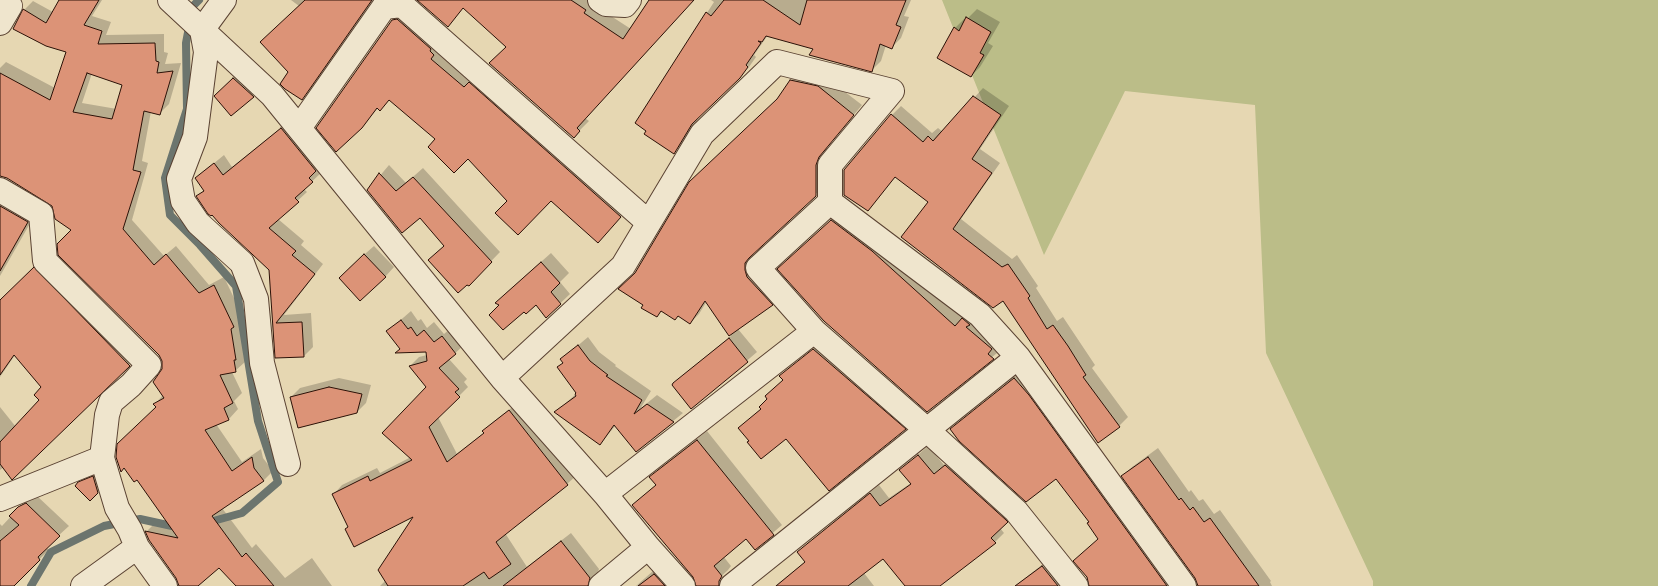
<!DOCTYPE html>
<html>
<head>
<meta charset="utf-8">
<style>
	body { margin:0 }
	canvas { display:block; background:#e6d7b2 }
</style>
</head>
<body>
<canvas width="1658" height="586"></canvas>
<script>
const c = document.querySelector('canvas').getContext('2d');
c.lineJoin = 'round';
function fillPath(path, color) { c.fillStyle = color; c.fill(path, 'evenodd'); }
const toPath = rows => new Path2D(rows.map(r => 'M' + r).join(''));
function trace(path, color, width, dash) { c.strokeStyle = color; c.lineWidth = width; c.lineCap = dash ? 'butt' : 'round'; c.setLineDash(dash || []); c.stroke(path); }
fillPath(toPath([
	[942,0,1658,0,1658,586,1373,586,1373,581,1266,353,1255,105,1125,91,1044,255]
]), '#bbbd88');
fillPath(toPath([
	[60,0,102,0,92,16,111,22,106,35,164,34,164,52,168,53,165,64,181,63,169,104,160,113,151,111,142,161,148,163,132,220,164,256,176,246,209,285,224,277,243,317,240,320,245,350,243,351,245,362,235,371,232,372,242,393,234,401,238,409,229,419,216,424,242,462,261,449,263,458,273,471,264,480,222,508,252,548,256,544,285,578,312,558,332,586,238,586,219,567,196,586,180,586,177,577,150,540,147,531,156,522,171,525,157,406,155,404,163,395,164,361,72,230,53,206,7,177,0,175,0,68,6,62,55,88,68,51,24,10,33,1,53,12],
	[92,73,124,84,117,109,82,103],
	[291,0,374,0,311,89,301,99,289,72,299,6],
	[418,0,595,0,597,7,631,29,650,0,693,0,585,118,589,121,574,136,508,46,464,7,448,26],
	[711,0,911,0,904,16,909,17,901,38,892,47,886,45,881,61,872,70,815,49,768,35,754,55,756,57,749,67,701,114,683,143,674,152,636,123,714,2],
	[977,9,1000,22,988,43,993,46,980,67,971,76,955,28,964,19,966,20],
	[402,11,629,207,607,232,551,199,508,201,468,157,437,139,390,99,380,110,378,108,361,128,393,21],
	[243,69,262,87,232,114,225,86],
	[801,71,827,78,862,105,828,146,825,155,825,185,754,253,753,261,781,295,772,304,738,329,757,352,722,382,683,375,731,336,707,301,699,314,690,323,678,315,662,310,656,316,645,305,636,273,779,99,791,80],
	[983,88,1009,106,980,149,1000,163,961,219,1012,259,1017,255,1038,286,1036,288,1057,321,1063,317,1095,365,1092,368,1128,417,1119,426,1003,299,930,201,896,176,868,210,892,115,901,106,932,133,938,128,943,132],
	[291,120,322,172,304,189,307,192,278,219,304,241,301,245,323,264,284,315,311,313,313,347,304,356,277,357,270,270,198,196,204,190,196,178,224,155,232,167],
	[389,165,406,183,423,168,500,252,469,284,445,245,420,216,368,190],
	[0,190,36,213,0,276],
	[841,211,1002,349,927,410,788,260],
	[374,246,394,267,385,277,349,268],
	[551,253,569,273,560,282,570,294,547,316,536,303,501,305,506,293],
	[44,259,138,355,12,478,4,467,0,470,0,407,16,427,41,400,43,387,15,355,0,377,0,302],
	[411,311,418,321,421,319,427,328,434,322,444,334,452,327,465,344,449,359,467,379,464,382,468,387,438,417,457,454,485,432,484,431,493,422,519,402,577,475,567,484,505,533,527,567,571,533,599,569,596,578,600,586,380,586,386,580,417,513,349,526,333,495,342,485,377,468,380,473,411,457,428,387,410,366,419,357,427,355,427,351,402,349,388,331],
	[588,337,599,352,616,365,615,366,651,391,640,409,657,395,683,413,636,451,616,425,600,444,556,412,578,392,562,359],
	[824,340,914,419,905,429,751,440,740,428,762,408,784,380,781,376],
	[1024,369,1183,586,1091,586,1099,539,1091,522,1056,477,952,429],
	[339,378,371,385,366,403,357,412,291,397,300,388],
	[707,431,782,525,755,548,746,537,723,556,731,566,728,570,711,586,697,586,698,582,633,505,657,484,651,477,660,468],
	[928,446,944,465,955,456,1016,512,1000,528,1004,533,995,542,930,586,907,586,884,557,864,573,874,586,775,586,806,561,798,552,808,543,879,485,889,498,911,483,901,470],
	[1158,448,1189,492,1191,490,1199,501,1203,499,1214,514,1220,510,1271,581,1270,582,1272,586,1199,586,1196,578,1123,476,1132,467],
	[102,468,107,483,90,500,77,486,89,473],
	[36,495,69,526,46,547,49,550,12,586,0,586,0,524,2,526,28,498],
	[1052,557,1075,586,1015,586],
	[664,566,682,586,636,586,653,571,655,573]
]), '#0003');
trace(toPath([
	[199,0,193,6,186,43,187,109,165,178,170,215,200,245,236,286,258,421,278,482,242,513,206,523],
	[31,586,51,552,104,526,140,519,172,526,180,526]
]), '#6c756e', 8);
const building = toPath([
	[59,0,99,0,84,25,102,31,98,44,155,43,156,61,159,62,157,73,173,71,160,115,144,111,133,170,141,172,123,229,154,265,166,254,199,293,214,285,234,327,231,329,236,360,234,360,236,372,220,375,233,403,224,408,229,420,205,430,232,471,252,457,254,468,264,481,212,516,242,557,246,553,274,586,236,586,219,568,198,586,179,586,176,578,149,540,145,531,178,538,137,480,134,482,124,468,121,472,116,457,117,444,156,407,153,404,164,398,153,382,162,369,162,361,159,355,58,255,57,244,71,230,55,219,52,206,7,178,0,176,0,73,50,100,66,52,46,46,13,29,23,9,46,23,59,0],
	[87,73,122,85,112,119,73,112,87,73],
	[305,0,372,0,302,100,285,89,280,84,288,72,260,42,305,0],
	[417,0,571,0,586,10,584,13,623,39,649,0,694,0,577,128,580,131,574,138,489,63,506,47,463,8,448,27,417,0],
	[724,0,763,0,800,25,807,0,906,0,896,25,901,27,892,49,880,44,872,72,809,55,813,49,766,36,762,42,758,41,761,43,746,65,748,67,740,78,692,124,674,154,644,134,646,131,635,123,706,12,711,16,724,0],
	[966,17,991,32,980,53,984,55,971,77,937,58,954,27,959,31,966,17],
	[397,19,431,49,430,51,434,55,431,59,464,87,469,82,621,217,598,243,551,201,518,235,495,213,507,201,468,159,454,173,428,147,435,139,389,100,380,111,377,108,362,128,336,152,316,128,392,20,397,19],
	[233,78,254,97,231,116,214,96,233,78],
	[790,80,818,86,854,115,819,157,816,165,816,196,749,258,745,263,745,270,747,277,773,305,729,336,705,301,690,324,678,316,675,320,661,311,657,317,641,308,643,305,618,289,635,273,689,182,777,99,790,80],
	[973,96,1001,115,972,159,992,173,953,229,1002,267,1008,264,1030,296,1028,298,1047,329,1053,325,1068,346,1086,375,1083,377,1120,427,1098,443,1003,301,993,308,901,237,928,202,895,177,868,211,844,195,844,170,891,114,923,142,928,136,933,141,973,96],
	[281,128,316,171,309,178,313,182,295,198,299,202,269,228,296,251,292,255,315,274,276,323,302,322,304,357,275,358,269,270,219,223,212,215,211,216,208,214,196,196,204,191,195,178,214,163,223,175,281,128],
	[379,173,396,191,413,177,492,262,469,286,467,285,458,293,428,260,444,246,420,218,402,233,367,190,379,173],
	[0,206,28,222,0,271,0,206],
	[831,220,872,251,955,326,962,318,970,325,966,327,992,349,988,354,994,359,927,412,824,321,777,269,831,220],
	[364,254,386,277,360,301,339,278,364,254],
	[541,262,560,283,551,292,561,304,546,318,536,305,526,314,524,312,503,330,489,315,499,305,495,303,541,262],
	[34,267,130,366,12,480,0,464,0,442,39,400,34,395,41,387,14,355,0,375,0,300,34,267],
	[401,320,408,329,411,327,417,336,424,330,434,342,442,336,456,354,439,368,459,389,455,392,460,397,429,427,447,462,484,433,482,431,509,410,568,485,496,542,511,564,489,579,484,572,463,586,388,586,378,570,413,517,354,547,345,529,348,527,332,494,368,476,370,481,412,460,382,433,426,387,409,366,427,361,426,352,395,353,400,349,386,331,401,320],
	[729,338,748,362,691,409,672,385,673,383,729,338],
	[578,345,590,361,608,375,606,376,642,400,634,414,647,404,674,422,636,452,614,425,600,445,554,412,576,396,575,394,576,393,557,367,563,363,560,359,578,345],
	[813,349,906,429,829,491,786,439,761,459,747,442,749,441,738,428,761,409,759,407,767,399,765,396,783,380,779,376,813,349],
	[1014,378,1029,395,1167,586,1089,586,1087,577,1073,561,1098,539,1087,523,1089,522,1056,479,1026,502,959,441,950,429,1014,378],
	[329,387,362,394,357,413,298,428,290,397,329,387],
	[697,440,774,535,755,550,746,539,714,566,722,576,719,581,719,586,696,586,693,577,632,505,656,485,649,477,697,440],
	[918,455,934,474,945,465,1006,520,1008,522,991,538,996,543,940,586,905,586,883,559,848,586,776,586,805,562,797,552,870,493,880,506,911,484,899,470,918,455],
	[1148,457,1179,500,1181,498,1190,510,1193,507,1204,522,1210,518,1259,586,1198,586,1195,578,1121,476,1148,457],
	[93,476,98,493,90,501,75,486,78,482,93,476],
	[26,503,60,536,38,557,40,560,14,586,0,586,0,541,19,525,9,516,18,507,26,503],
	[561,541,590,578,588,586,503,586,561,541],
	[1042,566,1058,586,1015,586,1042,566],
	[654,574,665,586,638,586,654,574]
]);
fillPath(building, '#dc9377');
trace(building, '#2b1107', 1);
const street = toPath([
	[170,0,272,95,502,378,605,494,648,547,683,586],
	[224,0,202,30,206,52,195,137,179,179,183,201,198,223,242,263,256,299,262,363,288,464],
	[600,0,606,4,625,5,629,0],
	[0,23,10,6,5,0],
	[299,128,384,7,402,5,649,223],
	[0,190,41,214,45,261,149,365,131,385,111,402,107,415,102,458,117,508,130,530,137,547,165,586],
	[830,202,758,268,814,331,927,430,1016,511,1076,586],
	[502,378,623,266,702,134,777,62,892,91,830,165,830,202,980,315,1018,357,1184,586],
	[605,494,814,331],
	[0,499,102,458],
	[83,586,137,547],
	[601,586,648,547],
	[732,586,1018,357]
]);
trace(street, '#5a4232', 26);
trace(street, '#efe5cd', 24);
</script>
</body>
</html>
